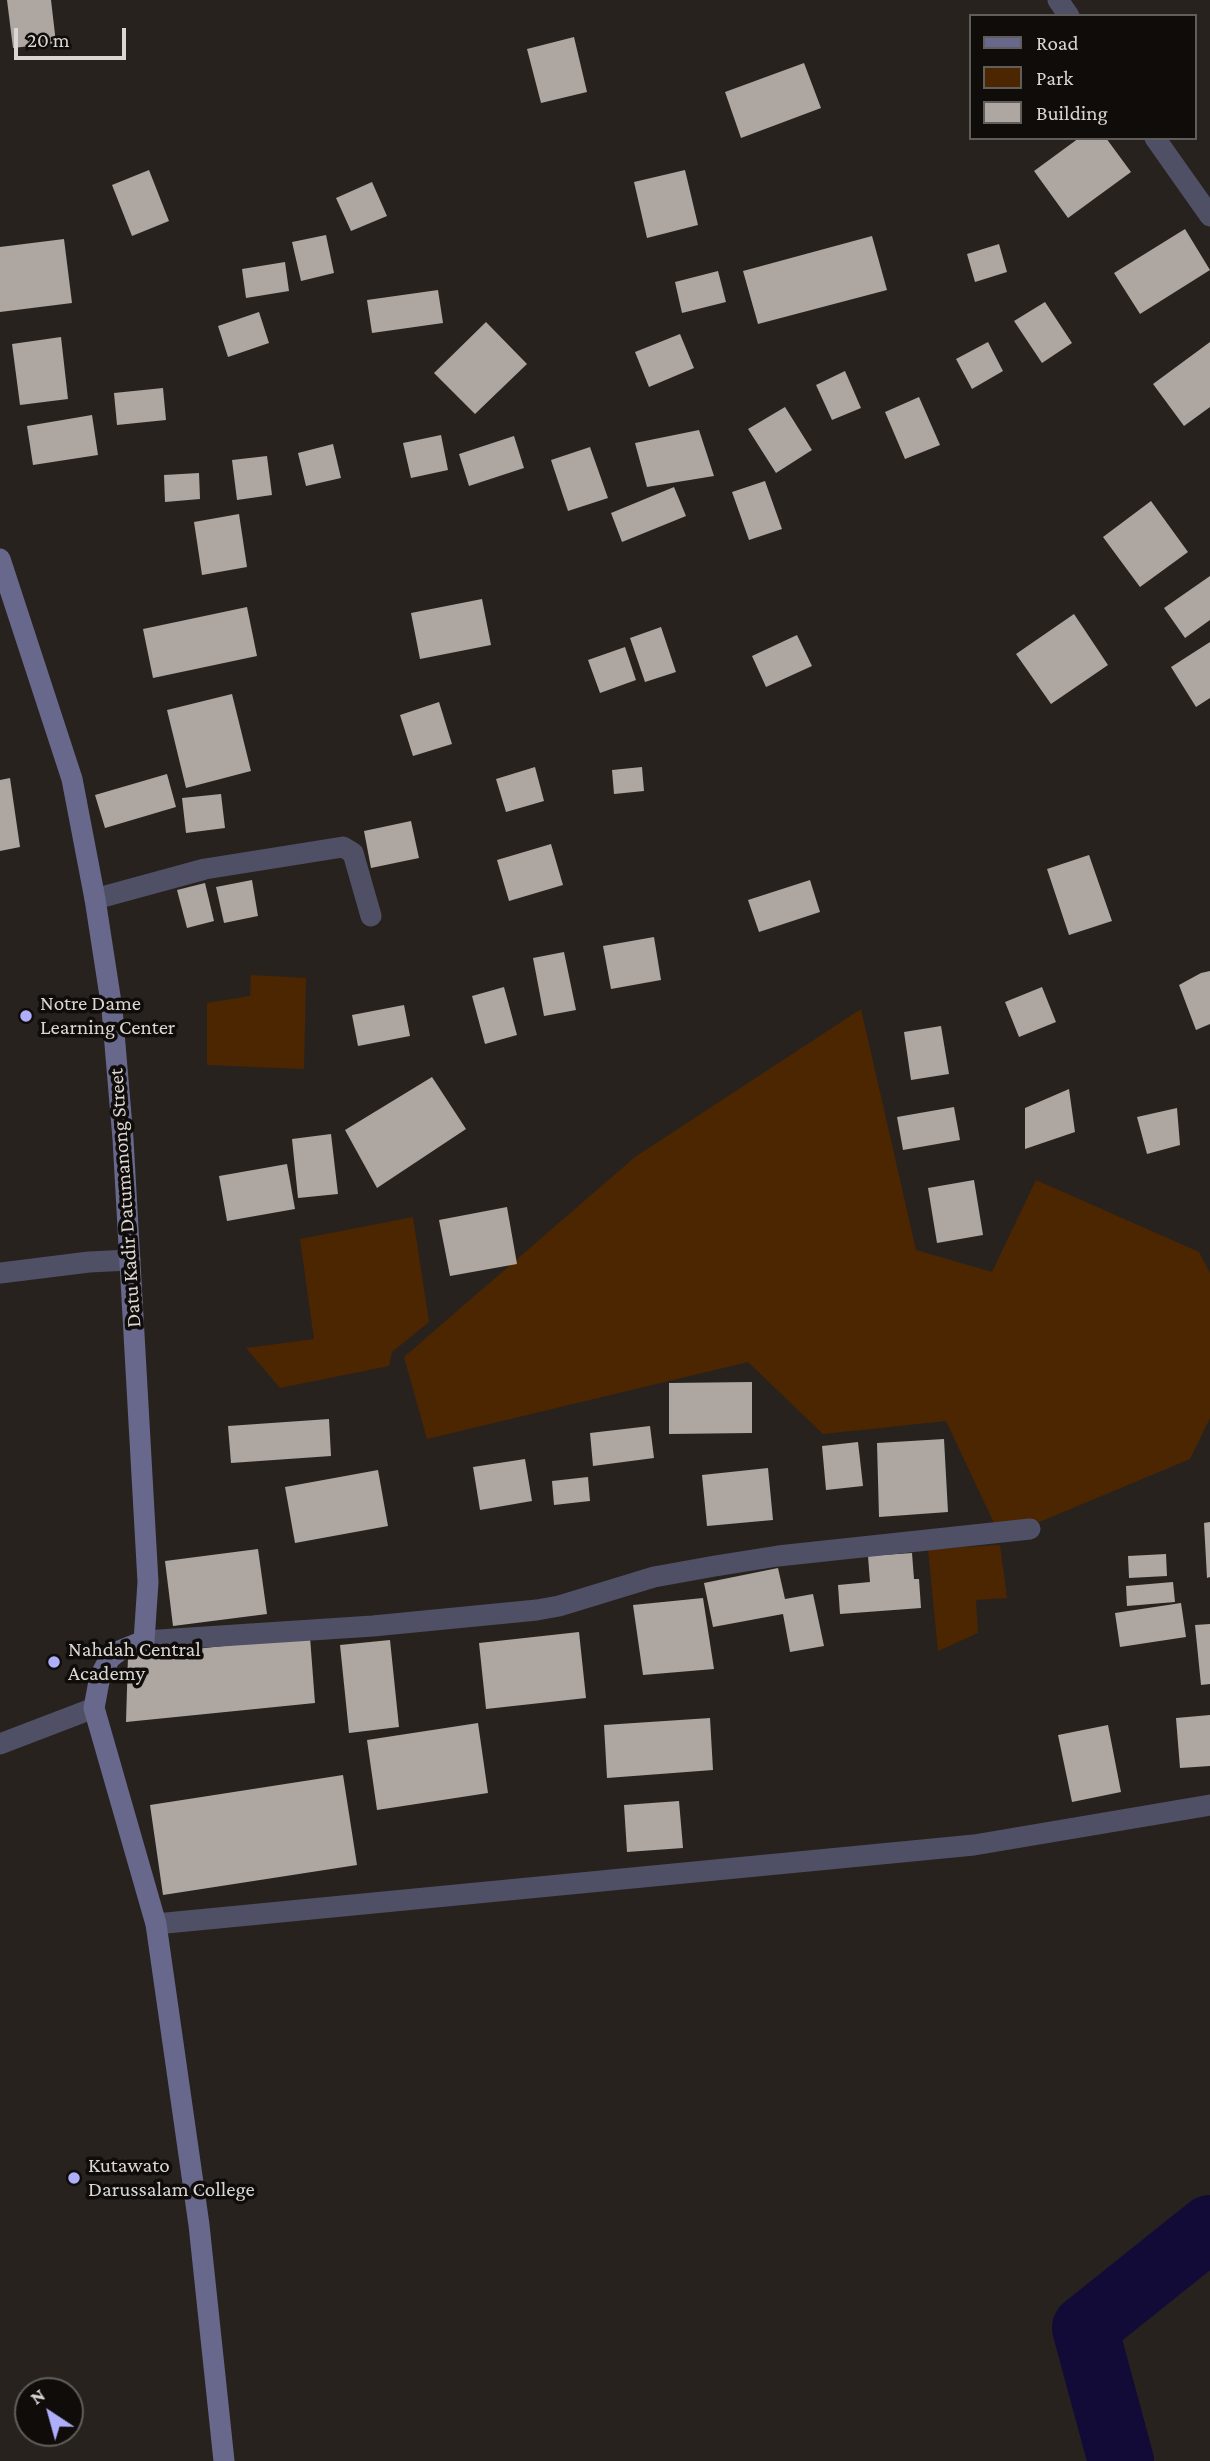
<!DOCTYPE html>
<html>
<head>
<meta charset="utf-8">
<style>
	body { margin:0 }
	#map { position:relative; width:1210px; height:2461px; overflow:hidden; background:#28221e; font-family:"Crimson Pro",serif }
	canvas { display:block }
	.legend { position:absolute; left:969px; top:14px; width:228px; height:126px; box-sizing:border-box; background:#0f0c0a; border:2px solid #605d5a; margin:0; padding:9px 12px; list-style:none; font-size:21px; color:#dad6d3 }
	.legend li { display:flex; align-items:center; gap:14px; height:35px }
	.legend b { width:35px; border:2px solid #605d5a }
	.north { position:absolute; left:14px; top:2377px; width:70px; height:70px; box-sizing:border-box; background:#0f0c0a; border:2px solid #605d5a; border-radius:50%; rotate:324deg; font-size:19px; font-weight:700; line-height:28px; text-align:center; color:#dad6d3 }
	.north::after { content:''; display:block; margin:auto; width:24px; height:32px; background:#aeaefa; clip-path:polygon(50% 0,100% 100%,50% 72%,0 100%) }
	.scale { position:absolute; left:14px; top:28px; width:112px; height:32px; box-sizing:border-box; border:4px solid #dad6d3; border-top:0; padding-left:9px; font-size:21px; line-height:24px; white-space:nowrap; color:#dad6d3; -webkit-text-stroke:5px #0f0c0a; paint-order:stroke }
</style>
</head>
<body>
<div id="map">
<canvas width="1210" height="2461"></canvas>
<ul class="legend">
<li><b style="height:9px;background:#67688c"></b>Road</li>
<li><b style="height:19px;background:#4c2600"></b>Park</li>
<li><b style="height:19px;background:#aea6a0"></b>Building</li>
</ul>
<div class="north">N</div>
<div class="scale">20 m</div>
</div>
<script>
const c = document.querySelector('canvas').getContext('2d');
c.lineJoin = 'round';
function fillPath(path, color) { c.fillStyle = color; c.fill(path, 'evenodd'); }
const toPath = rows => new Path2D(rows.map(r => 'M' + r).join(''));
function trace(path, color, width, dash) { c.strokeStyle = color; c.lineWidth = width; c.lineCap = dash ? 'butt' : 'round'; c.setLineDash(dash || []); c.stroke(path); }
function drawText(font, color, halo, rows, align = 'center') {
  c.font = font + ' "Crimson Pro",serif'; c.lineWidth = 7; c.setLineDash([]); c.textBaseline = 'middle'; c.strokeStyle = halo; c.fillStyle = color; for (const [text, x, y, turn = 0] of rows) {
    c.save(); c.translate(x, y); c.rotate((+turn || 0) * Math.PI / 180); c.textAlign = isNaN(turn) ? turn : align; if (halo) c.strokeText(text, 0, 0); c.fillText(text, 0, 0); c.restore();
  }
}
fillPath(toPath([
	[251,975,306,978,304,1069,207,1065,207,1003,250,996],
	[861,1009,916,1250,992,1272,1036,1180,1199,1252,1210,1273,1210,1418,1190,1459,1001,1538,946,1421,823,1434,748,1362,427,1439,404,1357,635,1157],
	[413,1217,429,1322,392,1352,389,1366,280,1388,246,1348,314,1339,300,1239],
	[1000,1545,1007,1598,976,1600,978,1633,938,1651,928,1549]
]), '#4c2600');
trace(toPath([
	[1121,2461,1085,2328,1210,2228]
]), '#120b37', 66);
fillPath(toPath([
	[7,0,51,0,56,43,13,48],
	[574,37,587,92,541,103,527,49],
	[804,63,821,108,741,138,725,92],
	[1079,138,1106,138,1131,172,1068,218,1034,171],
	[149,170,169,221,132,236,112,185],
	[685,170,698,225,647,238,634,182],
	[372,182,387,216,351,231,336,198],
	[1185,229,1210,270,1140,314,1114,273],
	[326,235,334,273,301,281,292,242],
	[872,236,887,290,758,324,743,271],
	[64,239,72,303,0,312,0,247],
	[999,244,1007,272,975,282,967,254],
	[285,262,289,291,246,298,242,269],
	[718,271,726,302,682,313,675,282],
	[438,290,443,323,372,333,367,300],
	[1045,302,1072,343,1042,363,1014,321],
	[259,312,269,343,228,357,218,326],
	[486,322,527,364,475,414,434,373],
	[680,334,694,368,649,387,635,352],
	[61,337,68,399,20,405,12,344],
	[988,342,1003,371,972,389,956,359],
	[1210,342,1210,407,1184,426,1153,384],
	[845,371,861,408,832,420,816,385],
	[163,388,166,420,117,425,114,393],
	[919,397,940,445,905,459,885,412],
	[785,407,812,450,776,473,748,429],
	[92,415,98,455,33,465,27,426],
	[699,430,714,476,647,487,635,443],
	[441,435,448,470,411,478,403,443],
	[514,436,524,468,469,486,459,454],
	[333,444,341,478,306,486,298,453],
	[590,447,608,498,568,511,551,460],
	[267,456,272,495,237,500,232,460],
	[199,473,200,499,165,502,164,475],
	[765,481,782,529,749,540,732,492],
	[674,487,686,516,622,542,611,513],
	[1151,501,1188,552,1140,587,1103,537],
	[239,514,247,567,202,575,194,522],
	[1210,576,1210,620,1185,638,1164,608],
	[482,599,491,645,420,659,411,613],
	[247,607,257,656,153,678,143,629],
	[1074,614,1108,665,1051,704,1016,654],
	[661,627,676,672,645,682,630,638],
	[797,635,812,666,766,687,752,656],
	[1210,642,1210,698,1196,707,1171,667],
	[625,647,636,680,600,693,588,660],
	[232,694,251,771,186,788,167,710],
	[439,702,452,744,413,756,400,715],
	[535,767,544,801,506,812,496,779],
	[642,767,644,791,614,794,612,770],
	[167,774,176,807,105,828,95,795],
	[10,778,20,847,0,851,0,780],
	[221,794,225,828,186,833,182,798],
	[411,821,419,858,371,868,364,831],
	[551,844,563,885,509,901,497,860],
	[1089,855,1112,921,1069,935,1047,869],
	[252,880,258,916,224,923,216,887],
	[810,880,820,912,759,932,748,900],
	[205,883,214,921,187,928,177,890],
	[654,937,661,980,611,989,603,946],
	[564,952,576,1010,544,1016,533,958],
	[1210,971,1210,1024,1196,1030,1179,985,1201,973],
	[504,987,517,1035,485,1044,472,996],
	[1042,987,1056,1022,1019,1037,1005,1002],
	[404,1005,410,1036,358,1046,352,1015],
	[941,1026,949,1074,911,1080,904,1032],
	[432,1077,466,1129,377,1188,345,1130],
	[1069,1089,1075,1132,1025,1149,1025,1108],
	[954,1107,960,1140,903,1150,897,1117],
	[1177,1108,1180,1145,1147,1154,1137,1117],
	[331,1134,338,1194,298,1198,292,1139],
	[287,1164,295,1209,227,1221,219,1176],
	[974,1180,983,1235,937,1243,928,1188],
	[507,1207,517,1264,450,1276,439,1220],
	[752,1382,752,1433,669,1434,669,1383],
	[329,1419,331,1456,231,1463,228,1426],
	[650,1426,654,1458,593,1466,590,1433],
	[944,1439,948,1512,879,1517,877,1443],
	[858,1442,863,1486,826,1490,822,1446],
	[525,1459,532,1501,480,1510,473,1467],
	[768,1468,773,1520,707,1526,702,1475],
	[378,1470,388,1526,295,1543,285,1487],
	[588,1477,590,1501,554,1505,552,1481],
	[1210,1522,1210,1577,1207,1578,1204,1523],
	[258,1549,267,1614,173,1626,165,1561],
	[912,1553,914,1579,919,1579,921,1608,840,1614,838,1585,870,1582,868,1556],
	[1166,1554,1167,1576,1129,1578,1128,1556],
	[778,1568,785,1599,813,1594,824,1646,790,1652,783,1614,713,1627,704,1583],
	[1173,1582,1175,1602,1127,1606,1126,1586],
	[703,1598,714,1669,643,1675,633,1605],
	[1181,1603,1186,1637,1120,1647,1115,1613],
	[1210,1624,1210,1684,1201,1685,1195,1625],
	[579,1632,586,1698,486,1709,479,1643],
	[310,1637,315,1703,126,1722,128,1656],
	[390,1640,399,1727,349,1733,340,1645],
	[1210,1715,1210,1766,1180,1768,1176,1718],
	[710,1718,713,1770,607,1778,604,1725],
	[478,1723,488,1793,377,1810,367,1740],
	[1108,1725,1121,1792,1072,1802,1058,1735],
	[343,1775,357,1865,163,1895,150,1805],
	[679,1801,683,1848,627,1852,624,1805]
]), '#aea6a0');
trace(toPath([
	[1058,0,1069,16],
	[1155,138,1210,216],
	[95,899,205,869,343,847,353,853,371,916],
	[0,1273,89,1262,130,1260],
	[144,1641,373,1626,537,1610,559,1606,654,1577,715,1566,778,1556,1030,1529],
	[0,1744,94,1708],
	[156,1924,974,1845,1210,1805]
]), '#4f5066', 21);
trace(toPath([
	[0,559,72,779,95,899,112,1009,123,1139,148,1582,144,1641,119,1651,110,1658,100,1676,94,1708,156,1924,199,2225,224,2461]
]), '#67688c', 21);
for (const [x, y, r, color] of [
	[26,1016,7,"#aeaefa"],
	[54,1662,7,"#aeaefa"],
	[74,2178,7,"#aeaefa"]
]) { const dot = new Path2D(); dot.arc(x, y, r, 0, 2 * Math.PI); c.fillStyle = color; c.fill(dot); trace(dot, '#0f0c0a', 2.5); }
drawText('21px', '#dad6d3', '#0f0c0a', [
	["Notre Dame",40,1004],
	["Learning Center",40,1028],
	["Nahdah Central",68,1650],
	["Academy",68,1674],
	["Kutawato",88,2166],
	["Darussalam College",88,2190]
], 'left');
drawText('21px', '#dad6d3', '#0f0c0a', [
	["Datu Kadir Datumanong Street",125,1198,-94]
]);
</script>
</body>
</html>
